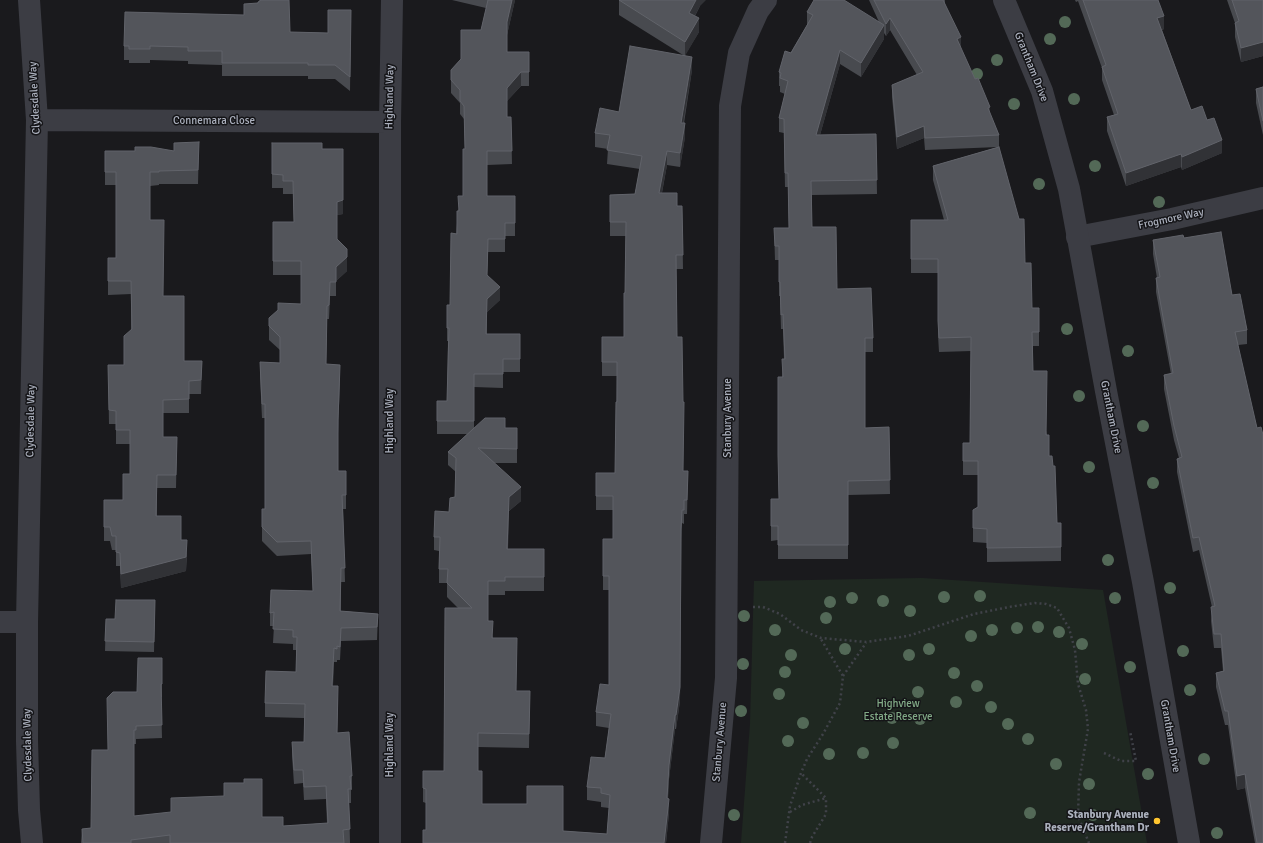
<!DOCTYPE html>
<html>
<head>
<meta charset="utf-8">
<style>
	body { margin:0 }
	canvas { display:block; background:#1a1a1d }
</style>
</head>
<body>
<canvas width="1263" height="843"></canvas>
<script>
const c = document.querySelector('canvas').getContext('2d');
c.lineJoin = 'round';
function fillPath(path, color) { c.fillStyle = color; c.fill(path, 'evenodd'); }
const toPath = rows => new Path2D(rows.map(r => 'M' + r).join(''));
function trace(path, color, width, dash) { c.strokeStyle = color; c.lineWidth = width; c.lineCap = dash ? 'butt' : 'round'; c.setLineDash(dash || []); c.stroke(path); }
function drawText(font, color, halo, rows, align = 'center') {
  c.font = font + ' Signika,sans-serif'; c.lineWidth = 3; c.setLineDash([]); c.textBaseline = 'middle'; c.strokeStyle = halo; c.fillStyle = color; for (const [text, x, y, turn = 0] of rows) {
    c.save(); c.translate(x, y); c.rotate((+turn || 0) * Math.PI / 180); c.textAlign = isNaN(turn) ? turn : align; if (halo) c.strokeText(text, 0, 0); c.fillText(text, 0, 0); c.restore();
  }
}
fillPath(toPath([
	[922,578,1103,590,1147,843,741,843,750,724,754,581]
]), '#1f2821');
trace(toPath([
	[753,607,763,607,780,614,801,630,821,638,866,642,908,636,974,614,1009,607,1035,603,1046,604,1057,608,1069,628,1075,650,1078,684,1086,710,1088,729,1079,782,1078,816,1089,843],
	[843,676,866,643],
	[1104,753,1121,761,1136,761,1130,731],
	[790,812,802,805,826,798,801,773],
	[785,843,790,806,801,773,807,759,823,734,840,703,843,676,821,639],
	[810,843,812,837,826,814,826,798]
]), '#404249', 2.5, [2, 3]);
trace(toPath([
	[29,0,37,120,27,622,27,741,29,810,32,843],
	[37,120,390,122],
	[1077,237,1172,219,1263,198],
	[0,622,27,622],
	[390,843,390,122,392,0],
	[711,843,726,678,730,106,739,53,758,11,766,0]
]), '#3c3d44', 22);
trace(toPath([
	[1004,0,1042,91,1069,189,1106,391,1143,582,1189,843]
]), '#3c3d44', 22);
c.fillStyle = '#536957';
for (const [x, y] of [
	[1065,22],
	[1050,39],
	[997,60],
	[977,74],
	[1074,99],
	[1014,104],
	[1095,166],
	[1039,184],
	[1159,202],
	[1067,329],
	[1128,351],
	[1079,396],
	[1143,426],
	[1089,467],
	[1153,483],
	[1108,560],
	[1170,588],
	[980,596],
	[944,597],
	[852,598],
	[1115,598],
	[883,601],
	[830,602],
	[910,611],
	[744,616],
	[826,618],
	[1038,627],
	[1017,628],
	[775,630],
	[992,630],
	[1059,632],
	[971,636],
	[1082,644],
	[845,649],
	[929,649],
	[1183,651],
	[791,655],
	[909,655],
	[743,664],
	[1130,667],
	[785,672],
	[954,673],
	[1085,679],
	[977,686],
	[1190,690],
	[918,692],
	[779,694],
	[956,702],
	[991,707],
	[741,711],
	[892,718],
	[920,719],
	[803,723],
	[1008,724],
	[1028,739],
	[788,741],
	[893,743],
	[863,753],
	[829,754],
	[1204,759],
	[1056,764],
	[1148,774],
	[1089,784],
	[1030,813],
	[734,815],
	[1093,815],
	[1217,833]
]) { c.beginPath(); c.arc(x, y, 6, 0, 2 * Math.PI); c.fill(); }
fillPath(toPath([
	[452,0,515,0,507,35,507,52,529,52,529,86,521,86,507,101,507,117,511,117,512,164,487,165,487,196,515,196,515,236,505,236,505,252,488,252,487,275,500,300,487,312,487,334,520,334,520,372,503,372,503,388,474,387,474,428,517,428,517,463,493,463,521,501,509,511,508,549,544,549,544,591,505,591,505,595,488,595,488,621,493,638,516,691,530,691,529,748,478,747,478,771,482,804,563,831,607,834,609,808,601,807,601,802,587,800,587,787,605,758,609,728,596,726,596,712,609,685,609,590,603,590,603,539,613,539,613,510,596,510,596,473,615,473,617,376,602,376,602,337,624,337,625,293,626,236,610,236,610,195,635,194,640,169,607,164,608,149,595,147,595,133,683,55,619,15,619,0,700,6,695,16,699,32,685,55,692,70,684,123,685,137,680,167,667,165,662,193,677,206,682,206,683,269,676,269,677,337,683,471,688,471,687,514,684,514,684,524,682,523,681,543,680,701,676,729,675,729,669,779,668,799,669,813,666,843,423,843,426,830,426,803,423,802,423,771,444,771,458,608,447,597,447,583,439,583,439,551,434,550,434,537,449,512,455,497,456,472,448,465,448,452,467,434,437,434,437,401,447,401,448,341,447,341,447,305,450,305,458,211,463,196,465,149,464,119,460,114,460,103,451,93,451,70,461,59,481,30,486,8],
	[869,0,945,0,945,4,961,49,999,135,999,147,1025,263,1032,308,1039,308,1039,346,1033,346,1033,371,1047,435,1049,456,1053,466,1057,523,1061,523,1061,561,987,562,987,543,973,542,973,510,978,507,978,475,963,475,963,443,970,443,971,351,939,352,938,335,938,273,911,273,911,220,944,220,933,180,933,166,998,147,925,150,924,138,897,149,892,97,892,85,917,75,890,30,886,36,884,33,884,39,861,77,840,64,820,135,876,134,877,194,812,195,812,227,837,289,873,338,873,352,865,352,865,428,889,427,890,494,848,495,848,559,778,559,778,540,771,541,771,499,779,499,778,469,778,377,782,377,784,359,783,329,781,329,780,296,779,296,779,260,775,260,774,228,789,228,788,187,785,187,784,133,779,132,779,118,785,94,780,92,780,86,779,86,779,72,807,25,807,12,879,22],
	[1075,0,1158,0,1164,29,1162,30,1191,110,1207,120,1222,153,1182,170,1181,167,1126,186,1107,131,1107,117,1114,115,1102,80,1102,68,1078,1,1076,2],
	[1227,0,1263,0,1263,56,1241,62,1235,37,1235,23],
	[351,10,350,91,335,79,308,79,308,76,222,76,222,65,188,64,188,61,150,60,150,63,129,63,129,60,124,60,124,46,290,32,328,33],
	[1263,87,1263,135,1256,103,1256,89],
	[199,142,198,184,159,184,159,185,150,186,150,220,163,296,184,361,202,361,201,394,189,394,189,413,163,413,163,437,177,437,176,488,157,488,157,516,181,540,187,554,186,571,121,588,120,566,116,566,116,550,112,550,110,541,104,541,104,500,123,500,130,474,130,444,116,444,116,424,109,424,108,365,124,365,131,329,131,294,108,295,108,258,116,258,116,185,105,185,105,151,174,151],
	[272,143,322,149,343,214,337,215,337,239,347,249,347,271,336,281,336,296,330,296,329,319,327,319,326,364,340,378,338,434,338,471,346,471,346,509,343,509,345,582,341,582,341,611,378,614,377,640,341,641,340,660,337,660,337,662,334,662,333,686,338,700,337,733,352,776,352,790,351,790,351,803,349,803,350,843,81,843,82,829,91,828,108,750,137,692,162,658,162,697,161,697,162,738,136,739,136,744,134,744,134,816,262,817,283,826,327,823,326,799,304,800,303,783,294,784,292,756,292,742,304,742,304,718,265,717,265,703,296,672,296,650,293,650,293,644,273,643,274,626,270,626,270,613,313,591,311,554,277,556,262,541,262,509,265,509,265,418,262,418,260,376,260,362,280,363,280,350,269,340,269,326,301,304,301,275,273,275,273,222,294,222,293,194,283,194,283,188,272,188],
	[1184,238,1232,295,1247,330,1247,344,1238,345,1263,843,1255,843,1245,788,1237,790,1228,725,1225,725,1216,687,1216,673,1223,671,1221,648,1214,648,1211,621,1212,607,1199,550,1193,552,1177,472,1177,459,1179,458,1174,440,1164,389,1164,375,1171,374,1156,292,1156,278,1157,278,1153,254,1153,240],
	[155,600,154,652,105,651,106,619,115,619]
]), '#484a4f');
fillPath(toPath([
	[512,0,515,0,507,35,507,22],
	[696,0,706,0,700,6,689,27,689,13],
	[1164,16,1164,29,1157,31,1157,18],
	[699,18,699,32,685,56,685,42],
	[890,18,890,30,886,36,886,24],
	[884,25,884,39,861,77,861,63],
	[961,37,961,49,957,39],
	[1263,42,1263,56,1241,62,1241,48],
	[840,50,840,64,816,149,816,135],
	[692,57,692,70,681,136,681,123],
	[521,72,521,86,507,101,507,88],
	[990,107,990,119,988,108],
	[685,123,685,137,680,167,680,153],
	[924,126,924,138,897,149,897,137],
	[1222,140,1222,153,1182,170,1182,157],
	[667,151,667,165,659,207,659,193],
	[1181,154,1181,167,1126,186,1126,173],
	[343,200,343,214,337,215,337,202],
	[347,257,347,271,336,281,336,267],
	[500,287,500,300,487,312,487,299],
	[340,365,340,378,338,434,338,420],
	[521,487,521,501,509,511,507,563,509,497],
	[682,510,680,701,676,729,676,715],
	[187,540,186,571,121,588,121,574],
	[334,648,334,662,332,699,332,686],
	[675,715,675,729,669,779,667,812,667,798,669,765],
	[1245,774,1245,788,1237,790,1237,776],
	[669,799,669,813,666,843,664,843]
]), '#313236');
const building = toPath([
	[260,0,289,0,290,32,328,33,328,10,351,10,350,77,335,65,308,65,308,63,222,63,222,51,188,51,188,47,150,46,150,49,129,49,129,46,124,46,125,12,244,15,244,4,258,3,258,2,260,1,260,0],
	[488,0,512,0,507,22,507,52,529,52,529,72,521,72,507,88,507,117,511,117,512,151,487,151,487,196,515,196,515,223,505,223,505,239,488,239,487,275,500,287,487,299,486,334,520,334,520,359,503,359,503,374,474,374,474,421,437,421,437,401,447,401,449,328,447,328,447,305,450,305,451,233,457,234,457,211,459,211,458,196,463,196,463,149,465,149,464,106,460,101,460,90,451,80,451,70,461,59,461,30,481,30,488,0],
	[620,0,696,0,689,13,699,18,685,42,619,0,620,0],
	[814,0,844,0,884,25,861,63,840,50,816,135,876,134,877,180,811,181,812,227,836,227,837,289,871,288,873,338,865,338,865,428,889,427,890,480,848,481,848,545,778,545,778,526,771,526,771,499,779,499,778,455,778,377,783,377,782,359,785,359,783,314,781,315,780,282,779,282,779,246,775,246,774,228,789,228,788,173,785,173,784,119,779,118,788,81,780,78,781,73,779,72,785,51,791,53,813,15,807,12,814,0],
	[874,0,943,0,961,37,957,39,975,79,978,78,990,107,988,108,999,135,925,138,924,126,897,137,892,85,923,72,890,18,886,24,874,0],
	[1083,0,1158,0,1164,16,1157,18,1191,110,1202,106,1207,120,1214,118,1222,140,1182,157,1181,154,1126,173,1107,117,1118,114,1102,67,1106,65,1083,0],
	[1232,0,1263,0,1263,42,1241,48,1235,23,1239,21,1232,0],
	[630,46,692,57,681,123,685,123,680,153,667,151,659,193,677,193,677,206,682,206,683,255,676,255,677,337,682,337,683,402,684,402,683,471,688,471,687,500,684,500,684,510,682,510,681,529,680,687,676,715,675,715,669,765,667,798,669,799,664,843,423,843,423,830,426,830,426,789,423,788,423,771,444,771,445,608,472,608,447,583,448,569,439,569,440,537,434,537,435,511,449,512,450,498,455,497,456,458,448,452,485,418,505,418,505,428,517,428,517,449,478,448,521,487,509,497,507,549,544,549,544,577,505,577,505,581,488,581,488,621,493,621,492,638,517,638,516,691,530,691,529,734,478,733,478,771,482,771,482,804,527,804,527,786,563,786,563,831,607,834,610,795,601,793,601,788,587,787,591,757,605,758,611,714,596,712,600,684,609,685,609,576,603,576,603,539,613,539,613,496,596,496,596,473,615,473,616,402,617,402,617,362,602,362,602,337,624,337,624,293,625,293,626,222,610,222,610,195,635,194,642,156,607,150,610,135,595,133,600,108,619,112,630,46],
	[1263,87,1263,121,1256,89,1263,87],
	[199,142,198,170,159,171,159,172,150,172,150,220,164,220,163,296,184,296,184,361,202,361,201,380,189,381,189,399,163,400,163,437,177,437,176,475,157,475,156,516,181,516,181,540,187,540,186,557,121,574,120,553,116,552,116,536,112,536,110,527,104,527,104,500,123,500,123,474,130,474,130,430,116,430,116,411,109,410,108,365,124,365,124,336,132,329,131,281,108,281,108,258,116,258,116,172,105,172,105,151,135,151,135,147,151,147,174,151,174,143,199,142],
	[272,143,322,143,322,149,343,149,343,200,337,202,337,239,347,249,347,257,336,267,336,282,330,282,329,305,327,306,326,364,340,365,338,420,338,471,346,471,346,495,342,495,345,568,341,568,340,611,378,614,377,627,341,628,340,647,337,646,337,649,334,648,332,686,338,686,337,733,349,732,352,776,350,776,351,789,348,789,350,829,343,830,344,843,170,843,170,835,131,840,131,843,83,843,82,829,91,828,92,750,108,750,107,698,113,692,137,692,138,658,162,658,162,684,161,684,162,725,136,726,136,730,134,730,134,816,171,812,171,798,224,796,224,783,244,783,244,779,262,779,262,817,283,817,283,826,328,823,326,786,304,787,303,770,294,770,292,742,304,742,305,704,265,703,266,671,296,672,297,637,293,637,293,630,273,629,274,612,270,613,271,590,313,591,311,541,277,542,262,527,262,509,265,509,265,404,262,404,260,362,280,363,280,337,269,326,269,318,278,310,278,303,301,304,301,261,273,261,273,222,294,222,293,181,283,181,283,175,272,174,272,143],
	[999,147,1019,219,1024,219,1025,263,1031,263,1032,308,1039,308,1039,332,1032,332,1033,371,1047,371,1046,435,1049,435,1049,456,1052,456,1053,466,1055,466,1057,523,1061,523,1061,547,987,548,987,529,973,528,973,510,978,507,978,461,963,461,963,443,970,443,971,337,939,338,938,321,938,259,911,259,911,220,948,220,933,166,999,147],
	[1221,232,1232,295,1240,294,1247,330,1235,332,1257,428,1261,427,1263,435,1263,843,1257,843,1245,774,1237,776,1228,711,1225,711,1216,673,1224,671,1221,634,1214,634,1211,607,1215,606,1199,537,1193,538,1177,459,1182,457,1174,426,1164,375,1173,373,1156,278,1160,277,1153,240,1183,235,1184,238,1221,232],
	[116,600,155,600,154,642,105,641,106,619,115,619,116,600]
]);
fillPath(building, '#53555b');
trace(building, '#61636a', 1);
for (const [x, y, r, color] of [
	[1157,821,4,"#ffc52f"]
]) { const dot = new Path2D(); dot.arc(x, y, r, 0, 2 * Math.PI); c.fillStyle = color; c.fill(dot); trace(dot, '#151518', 1.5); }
drawText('11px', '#abb0bd', '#151518', [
	["Grantham Drive",1031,67,68],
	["Highland Way",390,97,-89],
	["Clydesdale Way",35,98,-93],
	["Connemara Close",214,121],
	["Frogmore Way",1171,219,-12],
	["Grantham Drive",1111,417,79],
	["Stanbury Avenue",728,418,-90],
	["Clydesdale Way",31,421,-89],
	["Highland Way",390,421,-90],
	["Grantham Drive",1170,736,80],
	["Stanbury Avenue",720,742,-85],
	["Clydesdale Way",28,745,-91],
	["Highland Way",390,745,-90]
]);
drawText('11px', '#81a986', '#151518', [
	["Highview",898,704],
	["Estate Reserve",898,717]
]);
drawText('bold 11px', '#abb0bd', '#151518', [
	["Stanbury Avenue",1149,815],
	["Reserve/Grantham Dr",1149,828]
], 'right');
</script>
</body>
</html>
